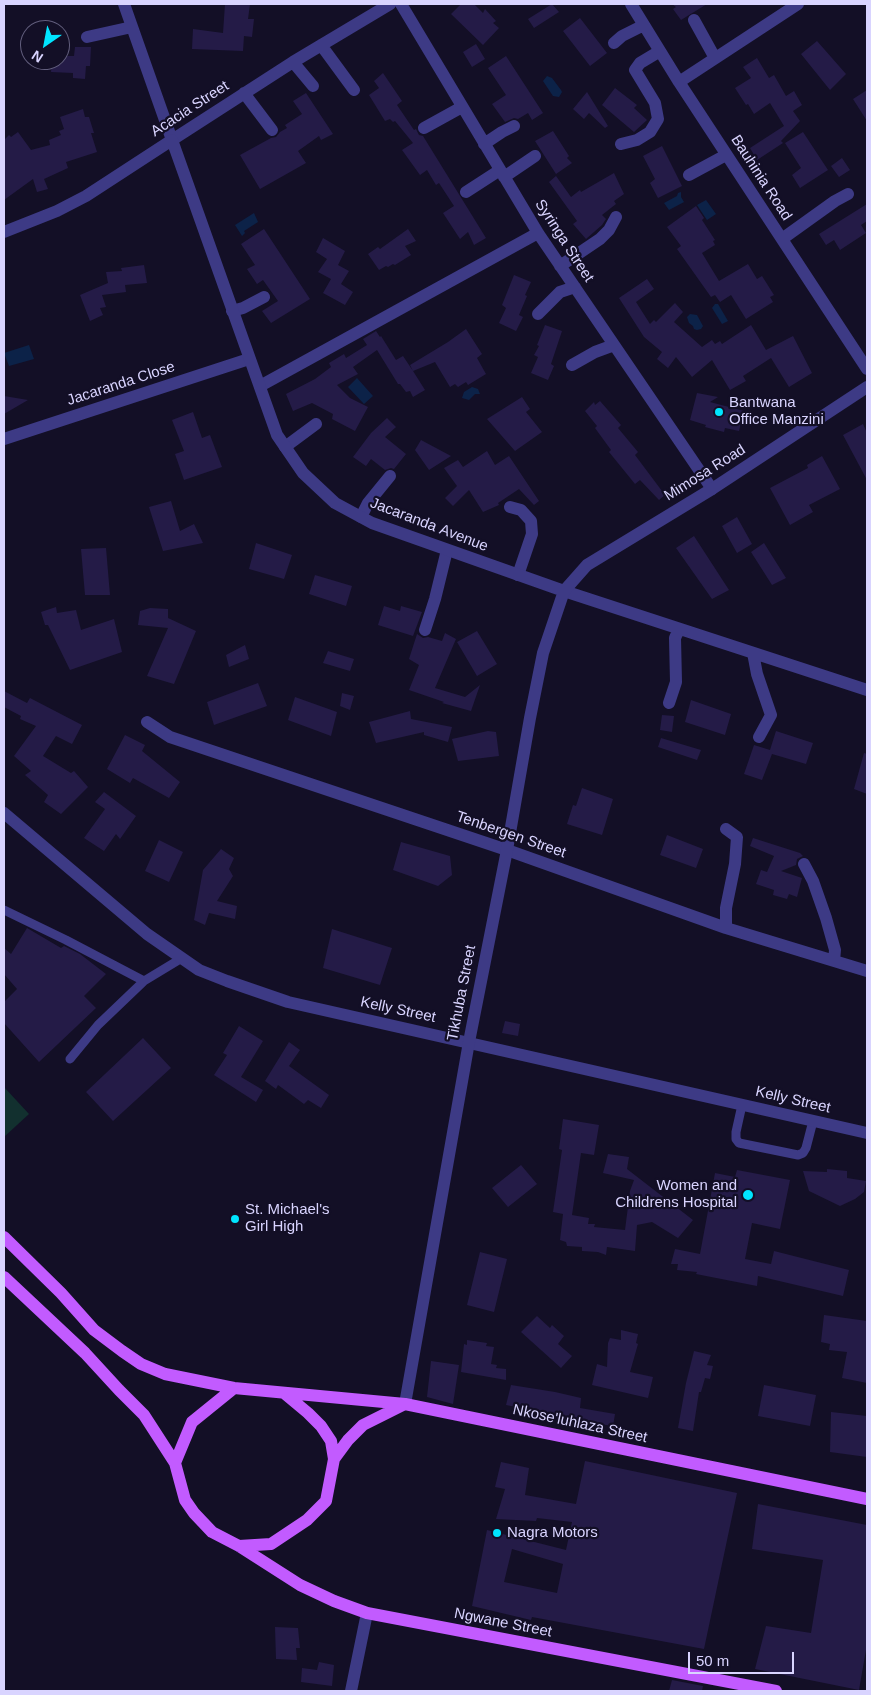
<!DOCTYPE html>
<html>
<head>
<meta charset="utf-8">
<style>
	body { margin:0 }
	#map { position:relative; width:871px; height:1695px; overflow:hidden; background:#130f26; font-family:Arial,sans-serif }
	canvas { display:block }
	.frame { position:absolute; inset:0; border:5px solid #d9d4ff; pointer-events:none }
	.north { position:absolute; left:20px; top:20px; width:50px; height:50px; box-sizing:border-box; background:#130f26; border:1px solid #625e7d; border-radius:50%; rotate:213deg; font-size:14px; font-weight:700; line-height:20px; text-align:center; color:#d9d4ff }
	.north::after { content:''; display:block; margin:auto; width:18px; height:22px; background:#00e5ff; clip-path:polygon(50% 0,100% 100%,50% 72%,0 100%) }
	.scale { position:absolute; left:688px; top:1652px; width:106px; height:22px; box-sizing:border-box; border:2px solid #d9d4ff; border-top:0; padding-left:6px; font-size:15px; line-height:18px; white-space:nowrap; color:#d9d4ff; -webkit-text-stroke:4px #130f26; paint-order:stroke }
</style>
</head>
<body>
<div id="map">
<canvas width="871" height="1695"></canvas>
<div class="frame"></div>
<div class="north">N</div>
<div class="scale">50 m</div>
</div>
<script>
const c = document.querySelector('canvas').getContext('2d');
c.lineJoin = 'round';
function fillPath(path, color) { c.fillStyle = color; c.fill(path, 'evenodd'); }
const toPath = rows => new Path2D(rows.map(r => 'M' + r).join(''));
function trace(path, color, width, dash) { c.strokeStyle = color; c.lineWidth = width; c.lineCap = dash ? 'butt' : 'round'; c.setLineDash(dash || []); c.stroke(path); }
function drawText(font, color, halo, rows, align = 'center') {
  c.font = font + ' Arial,sans-serif'; c.lineWidth = 4.5; c.setLineDash([]); c.textBaseline = 'middle'; c.strokeStyle = halo; c.fillStyle = color; for (const [text, x, y, turn = 0] of rows) {
    c.save(); c.translate(x, y); c.rotate((+turn || 0) * Math.PI / 180); c.textAlign = isNaN(turn) ? turn : align; if (halo) c.strokeText(text, 0, 0); c.fillText(text, 0, 0); c.restore();
  }
}
fillPath(toPath([
	[4,1087,29,1114,4,1137]
]), '#12302f');
fillPath(toPath([
	[547,76,552,78,561,90,562,92,559,97,553,96,543,81],
	[681,192,681,197,684,202,669,210,664,203,677,196,678,193],
	[706,200,716,214,707,220,697,205],
	[254,213,258,222,244,231,245,233,242,236,235,225],
	[715,304,718,304,728,321,722,324,712,308],
	[690,314,697,315,703,326,701,329,697,330,694,329,693,326,689,323,687,317],
	[29,345,34,359,9,366,4,353],
	[357,378,373,396,364,404,348,387],
	[472,387,478,389,480,394,475,394,469,400,462,398,464,392]
]), '#0c2248');
fillPath(toPath([
	[225,4,250,4,248,19,254,19,252,37,244,36,243,51,192,49,193,29,223,33],
	[461,4,474,4,483,13,485,9,496,21,493,23,499,28,483,45,451,14],
	[552,4,559,12,534,28,528,19],
	[672,4,707,4,681,20,673,9,676,7],
	[580,18,607,53,590,66,563,31],
	[817,41,846,74,830,90,801,54],
	[476,44,485,59,472,67,463,52],
	[75,47,91,47,90,66,86,66,85,79,73,78,73,73,51,72,52,60,60,60,60,56,74,56],
	[506,56,543,113,532,120,528,113,518,119,514,118,505,122,492,104,506,95,488,68],
	[757,58,769,78,774,75,786,96,794,91,802,105,793,111,800,121,781,141,783,143,757,160,750,148,784,126,770,103,754,114,748,104,746,105,735,88,751,78,743,67],
	[383,73,402,101,397,105,414,130,416,129,419,135,423,136,486,238,474,245,468,232,460,239,443,213,454,206,439,183,436,185,427,170,420,175,402,150,413,143,395,121,393,122,390,119,385,121,369,95,379,88,374,81],
	[615,88,637,105,634,108,647,120,634,132,602,105],
	[867,90,867,121,853,99],
	[587,92,608,126,605,128,589,113,584,119,573,109],
	[306,93,333,134,321,140,319,136,298,151,306,163,260,189,240,155,271,138,276,137,280,132,287,128,285,125,302,114,293,101],
	[83,109,85,117,89,117,94,133,91,133,97,152,66,162,68,168,44,179,48,189,37,192,33,179,4,200,4,140,9,135,11,137,18,132,31,150,50,145,49,140,61,135,59,131,64,129,60,117],
	[553,131,569,156,567,158,572,163,556,174,535,141],
	[803,132,828,170,800,188,792,175,801,168,785,143],
	[662,146,682,186,658,198,650,183,655,179,643,156],
	[842,158,850,170,839,177,831,166],
	[614,173,624,194,614,201,616,204,602,215,606,219,602,225,586,239,573,224,577,221,549,182,556,176,571,197,580,190,581,192],
	[867,204,867,221,861,225,866,233,840,250,834,240,826,245,819,234],
	[696,206,704,218,702,220,715,240,713,241,715,245,702,253,719,281,748,264,757,279,762,276,774,295,770,297,773,302,746,319,731,295,720,302,715,295,711,297,677,249,681,246,667,227],
	[264,229,310,299,271,323,262,311,278,301,263,280,257,284,247,269,255,265,241,244],
	[408,229,416,241,405,246,411,255,395,265,393,264,388,267,386,266,379,270,368,254,378,247,380,249],
	[323,238,345,251,338,265,349,271,341,284,353,292,345,305,323,293,331,279,318,272,327,259,316,252],
	[144,265,147,283,125,285,126,292,102,295,106,307,100,308,103,315,90,321,80,295,108,283,106,272,122,271,121,268],
	[514,275,531,282,525,295,527,296,519,315,523,317,516,331,499,323,506,308,502,305],
	[647,279,654,289,636,302,650,324,654,320,656,322,675,303,683,312,674,322,702,347,712,340,715,344,720,341,722,344,751,325,766,350,793,336,812,373,789,387,771,358,743,376,746,381,730,390,712,360,692,377,676,357,668,368,657,359,662,352,644,337,619,298],
	[545,325,562,331,551,364,554,366,548,380,531,373,538,357,534,355,539,346,537,345],
	[466,329,482,354,477,358,486,374,468,385,466,382,458,387,455,384,450,387,435,362,413,371,425,390,413,397,410,391,406,392,400,384,398,384,377,350,353,367,358,374,337,385,350,398,368,407,355,431,332,419,333,414,312,403,293,411,286,394,315,379,331,367,329,363,344,354,346,358,367,345,363,339,376,331,380,337,381,336,396,360,403,356,413,371,410,365,448,342],
	[697,393,718,397,710,402,744,411,739,431,725,428,724,432,705,427,706,425,690,420],
	[4,396,28,400,4,414],
	[522,397,530,409,526,412,542,432,515,451,487,419],
	[600,401,621,425,618,428,638,452,635,455,665,495,659,500,640,480,635,484,609,452,611,450,595,428,597,426,585,411,594,402,595,405],
	[193,412,202,438,210,435,222,467,184,480,175,454,184,451,172,420],
	[387,418,396,427,385,437,406,454,394,469,391,468,385,470,371,459,366,466,353,457,371,433],
	[863,424,867,433,867,480,843,435],
	[421,440,451,456,429,470,415,450],
	[487,451,495,465,509,456,539,501,534,505,519,489,498,503,499,505,483,512,469,490,453,506,445,498,457,486,444,468,458,460,463,467],
	[822,456,840,489,809,505,813,512,790,525,770,488,808,468,807,465],
	[171,501,180,531,194,524,203,543,163,551,149,507],
	[737,517,752,544,737,553,722,526],
	[694,536,729,590,712,599,676,548],
	[256,543,292,555,284,579,249,569],
	[764,543,786,578,772,585,751,552],
	[106,548,110,595,85,595,81,549],
	[315,575,352,586,346,606,309,594],
	[384,606,400,611,401,606,422,612,413,636,378,625],
	[56,607,57,613,76,610,81,630,114,619,122,652,70,670,48,625,45,625,41,612],
	[150,608,168,609,168,618,196,631,174,684,147,676,168,628,138,625,140,611],
	[477,631,497,664,477,676,457,642],
	[445,633,456,639,435,688,465,697,480,685,471,711,442,703,444,702,409,690,419,665,409,659,417,634,423,638,428,637,442,641],
	[245,645,249,659,229,667,226,655],
	[328,651,354,659,350,671,323,663],
	[258,683,267,706,214,725,207,702],
	[4,691,27,703,30,698,82,725,72,744,56,736,43,756,71,773,74,771,88,787,61,814,44,802,48,795,25,775,31,771,14,756,36,726,20,719,21,716,4,707],
	[342,693,354,696,350,710,340,706],
	[295,697,337,712,331,736,288,720],
	[691,700,731,714,725,735,685,722],
	[410,711,411,719,452,727,448,742,424,735,424,732,376,743,369,722],
	[662,715,674,716,672,732,660,730],
	[488,731,496,732,499,756,458,761,452,739],
	[776,731,813,743,806,764,772,754,762,780,744,774,754,745,770,750],
	[125,735,145,745,142,751,180,782,169,798,133,778,130,783,107,769],
	[661,738,701,750,697,760,658,747],
	[864,753,867,754,867,794,854,789],
	[582,788,613,799,602,835,567,824,573,805,576,806],
	[104,792,136,816,120,839,116,834,104,851,84,838,105,809,95,802],
	[667,835,703,849,696,868,660,855],
	[753,838,800,853,803,856,797,859,796,865,781,871,802,878,797,897,789,894,787,899,773,895,774,890,756,884,761,870,767,872,774,856,750,846],
	[159,840,183,852,169,882,145,871],
	[401,842,450,856,452,875,438,886,393,870],
	[221,849,234,858,229,869,233,876,217,901,237,906,235,919,209,913,205,925,194,920,203,870],
	[27,928,61,948,64,946,80,954,106,974,84,996,96,1008,39,1062,4,1023,4,1002,17,989,4,974,4,948,11,954],
	[332,929,392,948,380,985,323,968],
	[505,1021,520,1024,518,1036,502,1033],
	[239,1026,263,1041,241,1077,263,1090,256,1102,214,1075,227,1055,223,1053],
	[143,1038,171,1068,113,1121,86,1092],
	[289,1042,300,1050,289,1066,329,1095,321,1108,308,1100,304,1104,278,1085,276,1089,265,1081],
	[563,1119,599,1125,594,1155,581,1153,572,1215,589,1218,588,1224,595,1224,594,1227,625,1230,630,1191,634,1180,603,1173,608,1154,629,1157,627,1169,693,1220,678,1238,652,1222,637,1225,635,1251,607,1247,606,1255,598,1252,582,1251,582,1247,567,1246,566,1242,560,1240,563,1214,553,1212,562,1150,559,1149],
	[521,1165,537,1184,508,1207,492,1188],
	[827,1169,847,1171,847,1178,866,1181,864,1192,855,1199,840,1206,809,1191,803,1171,827,1172],
	[737,1170,790,1180,780,1229,752,1223,745,1259,771,1264,774,1251,849,1270,843,1296,758,1276,757,1286,696,1274,697,1272,677,1270,678,1264,671,1264,675,1249,700,1254,715,1173,735,1177],
	[480,1252,507,1259,494,1312,467,1305],
	[824,1315,867,1321,867,1383,842,1378,847,1352,829,1350,830,1344,821,1342],
	[537,1316,550,1328,552,1325,564,1336,558,1344,572,1356,561,1368,521,1332],
	[621,1330,638,1334,636,1343,638,1344,630,1372,653,1377,648,1398,592,1385,597,1364,607,1367,608,1343,610,1338,621,1340],
	[467,1340,487,1343,486,1346,494,1347,491,1364,497,1365,496,1368,506,1369,506,1380,461,1372,464,1344,467,1345],
	[694,1351,711,1355,707,1365,713,1366,710,1379,705,1378,701,1392,699,1392,693,1431,678,1428,686,1383],
	[431,1361,459,1365,453,1404,427,1397],
	[511,1385,555,1392,581,1398,580,1408,615,1414,613,1426,586,1422,586,1421,506,1405],
	[764,1385,816,1395,810,1426,758,1416],
	[831,1412,867,1416,867,1457,830,1452],
	[585,1461,737,1493,704,1649,532,1617,531,1620,472,1606,487,1530,566,1550,572,1522,537,1518,536,1521,496,1519,505,1489,495,1487,501,1462,529,1468,525,1495,576,1504],
	[512,1549,563,1564,557,1593,504,1582],
	[758,1504,867,1525,867,1644,859,1690,755,1669,766,1626,811,1633,823,1560,752,1549],
	[275,1627,298,1628,300,1648,296,1648,297,1660,276,1659],
	[319,1662,334,1665,332,1686,301,1682,302,1668,317,1670],
	[672,1680,703,1686,702,1691,669,1691]
]), '#241b47');
trace(toPath([
	[4,910,66,940,144,981],
	[70,1059,98,1025,144,981,182,958],
	[742,1105,736,1132,736,1139,739,1143,744,1144,798,1155,803,1153,806,1148,813,1121]
]), '#3d3a85', 9);
trace(toPath([
	[124,4,172,140,293,62,390,4],
	[401,4,538,233,712,489],
	[631,4,679,82,867,369],
	[694,20,715,58],
	[87,37,132,27],
	[614,43,622,36,644,25],
	[321,45,354,90],
	[293,62,313,86],
	[679,82,798,4],
	[244,93,272,130],
	[424,128,462,107],
	[484,144,502,132,514,126],
	[621,144,637,140,650,132,658,119,655,103,635,70,640,63,660,51],
	[689,175,726,155],
	[504,177,535,156],
	[466,192,500,170],
	[782,239,835,201,848,194],
	[560,266,600,239,609,230,616,217],
	[232,311,243,308,264,297],
	[538,314,560,292,575,287],
	[572,365,595,352,614,345],
	[260,386,538,233],
	[4,439,249,359],
	[285,447,316,424],
	[510,507,521,510,531,521,532,534,518,575],
	[361,517,368,503,390,476],
	[564,591,867,690],
	[425,630,435,599,447,550],
	[753,653,757,674,771,715,759,737],
	[669,703,676,682,675,638,679,629],
	[147,722,170,737,507,850,726,928,867,971],
	[4,813,147,934,199,970,227,981,288,1002,867,1133],
	[726,829,737,837,735,864,726,908,726,928],
	[804,864,813,881,826,918,835,950,834,961],
	[351,1691,367,1613]
]), '#3d3a85', 12);
trace(toPath([
	[4,232,57,211,86,196,172,140,277,435,303,473,335,503,372,523,564,591],
	[405,1404,469,1042,507,850,530,718,543,653,564,591,587,565,712,489,867,387]
]), '#3d3a85', 12);
trace(toPath([
	[4,1237,61,1293,94,1330,122,1351,141,1364,165,1374,234,1388,405,1404,867,1499],
	[4,1277,85,1353,119,1390,144,1415,175,1463,185,1500,194,1513,212,1532,239,1546,300,1585,334,1601,367,1613,776,1691],
	[334,1459,348,1440,363,1425,403,1405],
	[175,1463,192,1422,234,1388],
	[239,1546,271,1544,307,1520,326,1501,334,1459,331,1441,321,1426,308,1413,284,1393]
]), '#c25bff', 12);
for (const [x, y, r, color] of [
	[719,412,5,"#00e5ff"],
	[748,1195,6,"#00e5ff"],
	[235,1219,5,"#00e5ff"],
	[497,1533,5,"#00e5ff"]
]) { const dot = new Path2D(); dot.arc(x, y, r, 0, 2 * Math.PI); c.fillStyle = color; c.fill(dot); trace(dot, '#130f26', 2); }
drawText('15px', '#d9d4ff', '#130f26', [
	["Acacia Street",190,109,-33],
	["Bauhinia Road",761,178,57],
	["Syringa Street",564,241,57],
	["Jacaranda Close",121,384,-18],
	["Mimosa Road",705,473,-32],
	["Jacaranda Avenue",429,525,21],
	["Tenbergen Street",511,835,19],
	["Tikhuba Street",462,993,-79],
	["Kelly Street",398,1010,12],
	["Kelly Street",793,1100,13],
	["Nkose'luhlaza Street",580,1424,12],
	["Ngwane Street",503,1623,11]
]);
drawText('15px', '#d9d4ff', '#130f26', [
	["Bantwana",729,403],
	["Office Manzini",729,420],
	["Women and",737,1186,"right"],
	["Childrens Hospital",737,1203,"right"],
	["St. Michael's",245,1210],
	["Girl High",245,1227],
	["Nagra Motors",507,1533]
], 'left');
</script>
</body>
</html>
